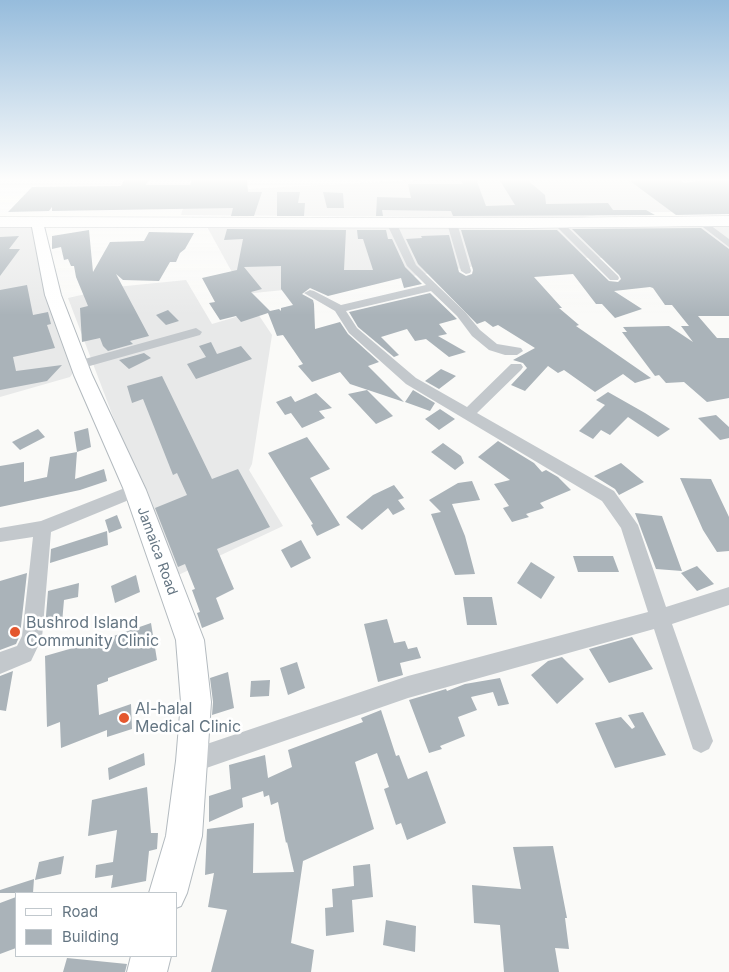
<!DOCTYPE html>
<html>
<head>
<meta charset="utf-8">
<style>
	body { margin:0 }
	#map { position:relative; width:729px; height:972px; overflow:hidden; background:#fafaf8; font-family:Inter,sans-serif }
	canvas { display:block }
	.legend { position:absolute; left:15px; top:892px; width:162px; height:65px; box-sizing:border-box; background:#fff; border:1px solid #c1c8cd; margin:0; padding:6px 9px; list-style:none; font-size:15px; color:#657683 }
	.legend li { display:flex; align-items:center; gap:10px; height:25px }
	.legend b { width:25px; border:1px solid #c1c8cd }
</style>
</head>
<body>
<div id="map">
<canvas width="729" height="972"></canvas>
<ul class="legend">
<li><b style="height:6px;background:#fff"></b>Road</li>
<li><b style="height:14px;background:#aab3b9"></b>Building</li>
</ul>
</div>
<script>
const c = document.querySelector('canvas').getContext('2d');
c.lineJoin = 'round';
function fillPath(path, color) { c.fillStyle = color; c.fill(path, 'evenodd'); }
const toPath = rows => new Path2D(rows.map(r => 'M' + r).join(''));
function trace(path, color, width, dash) { c.strokeStyle = color; c.lineWidth = width; c.lineCap = dash ? 'butt' : 'round'; c.setLineDash(dash || []); c.stroke(path); }
function drawText(font, color, halo, rows, align = 'center') {
  c.font = font + ' Inter,sans-serif'; c.lineWidth = 5; c.setLineDash([]); c.textBaseline = 'middle'; c.strokeStyle = halo; c.fillStyle = color; for (const [text, x, y, turn = 0] of rows) {
    c.save(); c.translate(x, y); c.rotate((+turn || 0) * Math.PI / 180); c.textAlign = isNaN(turn) ? turn : align; if (halo) c.strokeText(text, 0, 0); c.fillText(text, 0, 0); c.restore();
  }
}
fillPath(toPath([
	[438,179,729,179,729,212,625,212,576,218,181,215,188,192],
	[31,222,79,365,70,377,0,397,0,223],
	[729,222,729,255,666,258,527,258,394,279,244,294,206,225],
	[186,280,212,324,256,311,272,335,252,464,249,470,283,526,174,577,68,298,116,287]
]), '#e8e9e9');
fillPath(toPath([
	[125,179,149,179,146,185,190,185,192,179,247,179,248,192,262,192,254,216,231,216,233,208,52,211,52,207,49,211,8,212,32,187,121,186],
	[476,179,486,206,515,205,499,179,526,179,545,195,546,204,608,203,613,210,646,210,655,215,453,216,451,211,382,210,383,216,376,216,377,197,411,198,408,184,463,184,460,180],
	[678,179,684,183,717,179,729,181,729,214,676,215,630,181],
	[277,192,300,192,298,203,305,203,304,216,277,216],
	[323,192,343,193,344,208,327,208],
	[701,228,729,249,729,316,698,316,717,338,729,338,729,398,707,402,684,382,666,383,659,375,655,376,622,332,627,332,623,327,669,326,693,342,681,326,689,326,672,305,665,305,653,288,650,287,614,291,642,309,615,318,602,304,596,304,573,274,534,277,562,308,559,308,579,325,576,326,651,378,635,383,623,374,595,392,564,370,558,373,548,366,525,391,511,385,527,368,523,363,513,360,535,348,498,325,493,327,485,321,477,324,418,264,406,239,422,238,421,236,449,235,459,272,466,276,472,274,473,270,461,230,557,230,609,281,618,282,621,279,619,275,572,229],
	[227,229,346,230,344,270,373,270,363,239,358,239,357,230,386,230,388,239,392,239,405,267,422,284,404,288,401,278,328,296,310,288,302,294,313,300,314,304,315,329,340,322,348,334,379,362,368,366,404,402,350,384,340,372,312,382,298,366,303,364,283,335,277,336,268,313,241,322,236,316,220,320,209,303,215,302,202,278,237,270,243,239,224,240],
	[281,266,281,289,293,305,281,308,281,311,279,309,270,311,251,292,262,289,244,267],
	[89,230,93,272,110,242,144,241,149,232,194,233,185,249,180,253,176,262,170,262,159,281,123,280,116,274,149,336,130,341,133,344,108,351,103,346,100,338,82,342,80,308,88,306,76,277,74,266,71,266,68,259,64,260,61,247,52,249,52,236],
	[19,236,9,249,20,249,0,276,0,237],
	[27,285,33,315,48,312,51,324,47,325,55,348,13,357,16,371,62,365,47,381,0,390,0,290],
	[430,293,457,319,439,324,447,334,438,336,466,352,449,357,426,339,415,341,407,329,381,337,399,355,394,357,358,327,349,312],
	[168,310,179,321,166,325,156,315],
	[211,342,217,354,241,346,252,359,196,379,187,364,206,357,199,346],
	[144,353,151,358,129,369,119,360],
	[441,369,456,376,439,389,425,381],
	[162,376,212,479,238,469,270,527,217,549,234,589,216,598,224,619,202,628,197,613,200,612,192,590,195,589,185,564,178,567,155,508,187,495,177,473,173,475,143,399,132,403,127,386],
	[367,390,393,416,376,424,348,394],
	[413,390,435,403,430,411,405,402],
	[608,392,645,413,670,429,658,437,628,417,610,435,601,430,593,439,579,431,605,405,596,400],
	[316,393,332,408,319,411,325,418,302,428,291,413,285,415,276,402,291,396,295,402],
	[440,409,455,419,439,430,425,419],
	[716,415,729,427,729,438,720,440,698,418],
	[88,428,91,447,77,452,74,432],
	[38,429,45,437,20,450,12,442],
	[307,437,330,469,310,478,340,525,317,536,311,525,313,524,268,453],
	[498,441,534,463,542,472,546,470,558,477,571,490,540,503,544,508,526,514,529,517,512,522,503,508,509,506,494,484,510,480,478,457],
	[443,443,461,456,464,463,455,470,431,452],
	[77,452,75,479,104,469,107,481,80,490,0,507,0,466,24,462,24,482,47,477,50,457],
	[621,463,644,482,619,495,615,489,594,476],
	[680,478,711,479,729,517,729,551,717,552,703,530],
	[472,481,480,500,452,504,465,536,475,574,455,575,431,514,441,512,429,500,458,483],
	[394,485,404,498,398,500,405,509,393,515,388,508,362,530,346,517,373,495],
	[635,513,662,516,682,571,656,569],
	[117,515,122,528,109,533,105,520],
	[107,531,108,545,50,563,51,549],
	[301,540,311,558,291,568,281,550],
	[573,556,613,556,619,572,578,572],
	[531,562,555,577,541,599,517,583],
	[697,566,714,584,697,591,681,573],
	[27,573,20,635,16,644,0,650,0,581],
	[136,575,140,592,115,603,111,586],
	[79,583,78,597,64,600,62,623,45,628,48,591],
	[463,597,492,597,497,625,467,625],
	[387,619,394,643,405,641,408,649,417,647,421,658,400,663,403,675,378,682,364,624],
	[151,623,157,660,108,678,108,681,97,685,99,715,131,704,132,729,107,737,107,730,61,748,60,722,47,727,45,656,108,638],
	[632,637,653,669,609,683,589,649],
	[562,657,584,679,557,704,531,675,548,661],
	[297,662,305,688,288,695,280,668],
	[13,671,6,711,0,710,0,676],
	[228,672,234,708,212,715,213,702,210,678],
	[500,678,509,704,498,706,493,692,471,697,477,710,458,717,465,736,440,746,442,749,429,753,409,700,446,689,447,691,465,684],
	[270,680,269,696,250,697,251,681],
	[381,710,396,756,399,755,408,779,427,771,446,823,407,840,401,823,396,825,384,789,389,787,377,753,355,762,374,829,303,861,291,943,314,950,311,972,211,972,227,910,208,907,214,873,205,875,207,829,254,823,253,873,294,872,287,842,286,843,278,802,271,805,269,795,264,797,263,791,242,798,243,807,209,822,209,796,231,789,229,765,265,755,268,778,292,767,288,750,363,722,361,718],
	[643,712,666,755,615,768,595,723,621,717,632,729,635,727,628,715],
	[144,753,145,765,109,780,108,768],
	[147,787,151,833,158,833,157,849,149,851,146,881,111,888,113,875,95,878,96,865,113,862,117,830,88,836,92,800],
	[553,846,567,918,565,918,569,949,555,948,559,972,504,972,500,925,474,923,472,885,521,889,513,847],
	[64,856,61,874,35,880,39,862],
	[370,864,373,897,352,900,354,932,326,936,325,908,333,907,332,889,354,886,353,866],
	[34,879,33,893,0,893,0,890],
	[16,897,16,948,0,954,0,903],
	[386,920,416,926,415,952,383,945],
	[67,958,127,964,125,972,63,972]
]), '#aab3b9');
const secondary = toPath([
	[37,218,43,222,61,295,92,375,146,490,204,640,211,702,202,836,187,893,181,906,176,908,176,893,149,893,166,836,176,761,181,702,176,640,124,490,74,375,45,295,31,222,37,218],
	[131,956,171,956,167,972,127,972,131,956]
]);
const highway = toPath([
	[729,216,729,226,526,228,0,227,0,217,526,218,729,216]
]);
trace(secondary, '#b3babf', 2);
trace(highway, '#b4b9bd', 1);
fillPath(toPath([
	[391,219,396,222,416,265,465,312,480,330,497,344,521,348,523,351,517,355,505,355,489,350,472,336,457,316,431,291,346,311,357,328,416,378,467,407,511,364,521,364,523,367,521,370,477,413,614,491,638,525,666,607,729,587,729,605,672,624,713,741,709,749,701,753,693,749,654,629,408,698,192,773,184,769,180,761,184,753,192,749,408,676,648,612,621,528,602,501,406,384,349,333,335,311,304,293,310,290,314,291,341,305,426,285,407,266,386,222,391,219],
	[702,219,729,239,729,247,699,224,697,222,702,219],
	[452,220,457,223,471,271,470,273,466,274,461,271,447,223,452,220],
	[558,220,561,221,618,276,619,278,618,280,610,280,553,223,558,220],
	[196,328,202,332,200,335,79,369,73,365,74,362,196,328],
	[135,484,141,485,143,490,141,495,51,532,42,638,31,661,0,674,0,652,17,646,22,636,33,537,0,542,0,528,41,521,135,484]
]), '#c3c8cc');
fillPath(secondary, '#fff');
fillPath(highway, '#fff');
const sky = c.createLinearGradient(0, 0, 0, 315);
sky.addColorStop(0, '#96bcdc');
sky.addColorStop(0.57, '#fdfdfc');
sky.addColorStop(1, '#fdfdfc00');
c.fillStyle = sky;
c.fillRect(0, 0, 729, 315);
for (const [x, y, r, color] of [
	[15,632,6,"#e4572e"],
	[124,718,6,"#e4572e"]
]) { const dot = new Path2D(); dot.arc(x, y, r, 0, 2 * Math.PI); c.fillStyle = color; c.fill(dot); trace(dot, '#fff', 2); }
drawText('14px', '#657683', '#fff', [
	["Jamaica Road",157,551,70]
]);
drawText('16px', '#657683', '#fff', [
	["Bushrod Island",26,623],
	["Community Clinic",26,641],
	["Al-halal",135,709],
	["Medical Clinic",135,727]
], 'left');
</script>
</body>
</html>
